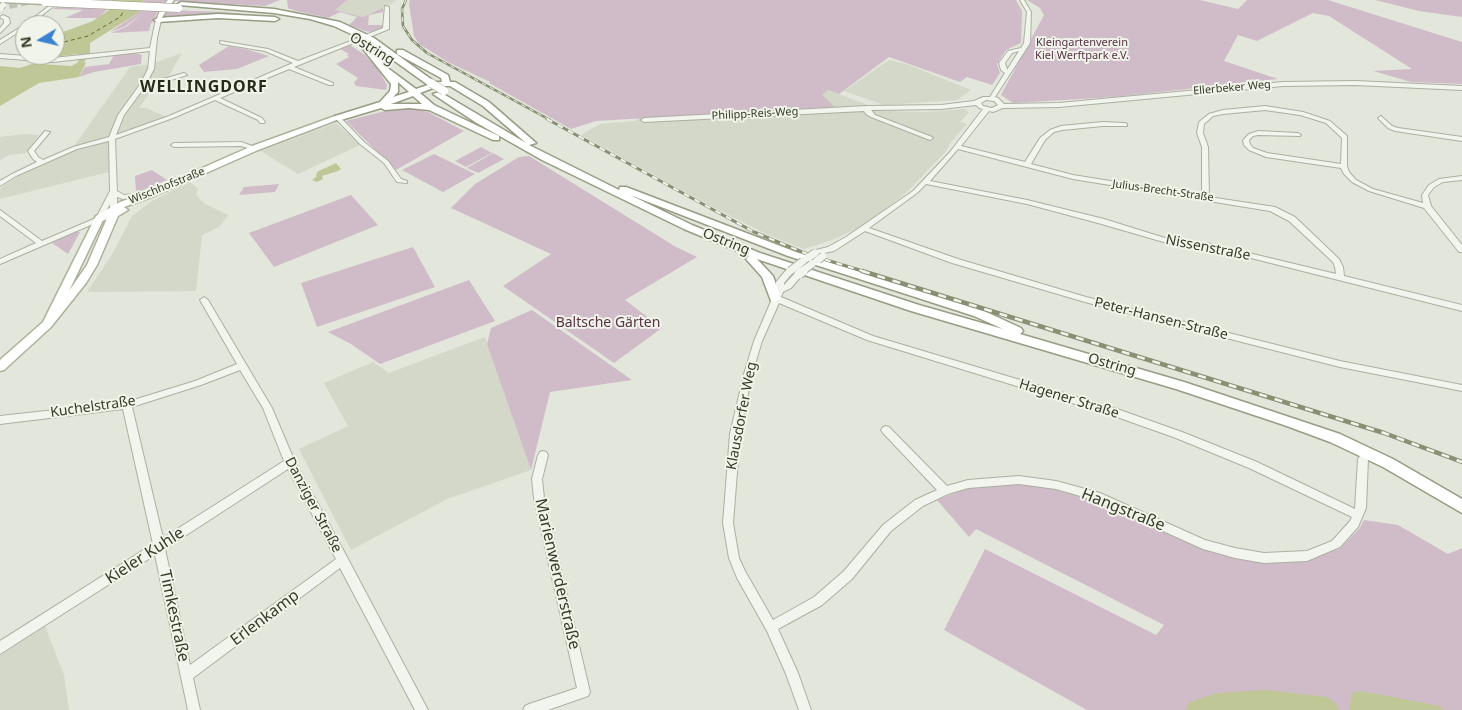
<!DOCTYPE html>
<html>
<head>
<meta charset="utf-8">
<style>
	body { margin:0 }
	#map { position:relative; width:1462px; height:710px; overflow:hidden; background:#e3e6db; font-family:"Noto Sans",sans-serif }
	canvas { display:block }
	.north { position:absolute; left:15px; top:15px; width:50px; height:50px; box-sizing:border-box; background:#f1f4ea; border:1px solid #a6aa9b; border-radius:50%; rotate:261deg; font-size:14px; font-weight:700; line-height:20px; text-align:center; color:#353c25 }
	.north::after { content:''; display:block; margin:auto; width:18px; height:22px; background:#3b83d0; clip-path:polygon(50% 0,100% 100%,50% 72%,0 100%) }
</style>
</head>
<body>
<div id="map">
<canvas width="1462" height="710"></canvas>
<div class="north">N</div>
</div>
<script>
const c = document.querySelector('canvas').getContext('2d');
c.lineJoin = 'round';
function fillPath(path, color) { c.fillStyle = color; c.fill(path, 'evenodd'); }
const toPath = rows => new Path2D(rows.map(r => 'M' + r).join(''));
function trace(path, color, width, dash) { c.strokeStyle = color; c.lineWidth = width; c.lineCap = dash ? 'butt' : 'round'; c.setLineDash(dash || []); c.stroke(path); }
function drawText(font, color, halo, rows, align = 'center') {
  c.font = font + ' "Noto Sans",sans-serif'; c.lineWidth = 4; c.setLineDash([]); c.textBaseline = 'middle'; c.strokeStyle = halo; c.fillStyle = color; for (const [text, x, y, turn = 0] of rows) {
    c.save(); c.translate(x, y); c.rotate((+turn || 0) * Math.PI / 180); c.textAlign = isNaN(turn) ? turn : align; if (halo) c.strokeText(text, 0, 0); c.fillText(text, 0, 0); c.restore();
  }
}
fillPath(toPath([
	[347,0,396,0,390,5,363,17,334,10],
	[182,53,166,81,154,87,139,108,147,108,166,117,108,140,109,172,0,199,0,189,6,184,29,170,70,152,130,67,151,64],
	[889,60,906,64,971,90,957,100,884,105,844,91],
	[828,90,884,111,926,112,964,109,969,112,960,122,967,124,951,142,946,151,908,191,867,224,832,240,804,249,766,234,709,205,581,135,600,124,635,121,641,117,834,107,821,95],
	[336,123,360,145,298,174,261,151],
	[24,134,39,135,26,153,9,155,0,160,0,137],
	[190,182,198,189,196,195,205,204,228,215,219,227,202,235,196,291,87,292,113,253,132,216,152,201],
	[485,337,531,470,447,499,351,550,299,449,348,426,324,383,373,362,389,373],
	[45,626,64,675,69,710,0,710,0,655]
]), '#d3d8c9');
fillPath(toPath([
	[144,0,166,0,158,10,153,22,151,23,149,31,111,33,126,27,142,14,124,27,110,32,138,13],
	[175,0,280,0,265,6,173,1],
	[287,0,347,0,335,10,363,17,383,8,383,12,369,15,368,25,382,25,382,28,369,32,362,30,349,25,357,17,340,12,328,18,296,11,288,8],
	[410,0,1016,0,1022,11,1021,43,1006,50,997,64,1000,73,992,85,967,77,960,82,889,57,839,94,828,90,822,95,835,107,596,121,571,129,489,83,490,82,448,62,419,44,414,36,409,4],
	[1027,0,1200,0,1238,9,1247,0,1328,0,1462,42,1462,84,1411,82,1373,71,1412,69,1329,16,1313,13,1257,41,1238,35,1224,61,1278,79,1114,97,1013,103,1001,95,1044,15,1040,8],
	[1375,0,1462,0,1462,17,1419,11],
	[58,5,110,7,98,18,65,18,83,10,53,9],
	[165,10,225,12,274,17,200,15,162,18],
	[350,45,365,55,378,69,387,85,386,90,356,86,354,83,358,78,336,64,349,57,347,55,349,54,340,49],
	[229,46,249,50,269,56,237,69,204,72,199,65],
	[134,53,142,55,141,64,94,72,79,77,85,67,109,64,114,55],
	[412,108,428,112,464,131,396,170,346,121,389,110],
	[481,147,492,153,466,167,455,161],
	[493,153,504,159,478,173,467,168],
	[434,154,475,174,443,192,402,170],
	[529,156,676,247,697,257,625,300,662,328,614,363,503,286,551,254,451,208,475,184,519,157],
	[152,170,167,180,136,193,135,176],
	[279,184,275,192,239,195,244,187],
	[351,195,378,225,274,267,249,233],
	[75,232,80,232,68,254,52,243],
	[413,247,435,287,317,327,301,283],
	[469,280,495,321,380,364,351,344,328,332],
	[532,310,632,380,550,392,531,470,487,344,491,328],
	[1011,483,1053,488,1093,500,1204,549,1232,557,1270,563,1309,559,1339,549,1359,529,1364,520,1398,525,1448,554,1462,548,1462,710,1087,710,944,630,985,549,1156,635,1164,625,976,529,969,537,937,500,967,488]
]), '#d0bcc8');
fillPath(toPath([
	[112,0,144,0,138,13,90,43,90,54,84,62,86,63,79,77,39,83,0,106,0,66,20,68,38,62,45,56,55,55,55,51,63,45,55,43,55,35,93,21,109,10],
	[77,54,82,56,77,63,71,66,41,64,48,59,55,57],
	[336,163,341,169,338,171,322,176,323,179,317,182,312,180,316,177,317,172],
	[1266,690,1327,697,1336,704,1339,710,1185,710,1190,702,1217,693],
	[1361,691,1440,706,1444,710,1349,710,1352,693]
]), '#bec795');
trace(toPath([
	[64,42,88,36,120,17,125,9]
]), '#61702f', 1, [4, 3]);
trace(toPath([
	[9,5,33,0]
]), '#c0c4b7', 8, [8, 4]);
const minor = toPath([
	[57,0,62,0,29,25,25,25,25,28,0,44,0,40,24,25,57,0],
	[1020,0,1024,0,1031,12,1030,43,995,97,998,98,1004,104,1059,103,1283,82,1355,81,1462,86,1462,90,1355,85,1283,86,1059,107,1003,108,993,112,989,111,961,146,1025,162,1040,138,1050,130,1061,126,1103,122,1125,123,1127,124,1127,126,1103,126,1062,130,1054,132,1045,140,1031,164,1073,175,1202,196,1202,147,1197,133,1199,122,1209,114,1223,110,1265,106,1303,112,1330,121,1347,136,1347,166,1349,172,1356,180,1373,189,1423,203,1422,195,1429,185,1439,179,1462,176,1462,180,1443,182,1434,187,1428,195,1431,206,1462,245,1462,252,1459,252,1424,208,1369,191,1352,182,1344,174,1341,168,1266,157,1249,150,1244,145,1243,140,1249,134,1258,131,1298,133,1301,135,1300,136,1258,135,1253,136,1249,140,1250,144,1253,148,1267,153,1341,164,1342,138,1326,123,1300,115,1265,110,1223,114,1213,116,1204,124,1203,133,1208,147,1209,197,1275,207,1295,217,1339,259,1343,267,1344,276,1462,305,1462,311,1207,247,1181,247,1098,223,1027,204,926,184,917,193,869,228,958,259,1086,297,1340,361,1462,385,1462,391,1340,367,1085,302,952,263,865,231,834,251,815,255,812,255,811,253,812,251,828,247,846,237,913,191,950,152,983,109,979,108,976,105,941,109,871,110,875,115,932,137,933,138,930,140,871,117,866,114,864,111,644,122,641,120,644,118,867,106,941,105,974,101,983,97,990,97,1005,73,1001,70,999,63,1008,51,1021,48,1024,43,1027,12,1020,0],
	[1019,51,1007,70,1007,69,1005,63,1012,53,1019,51],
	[986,100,994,101,998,105,992,108,983,106,981,103,986,100],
	[958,149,1073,179,1270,211,1289,221,1333,262,1335,267,1336,274,1207,243,1181,243,1104,219,1027,200,930,181,958,149],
	[385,6,389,7,389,29,367,38,363,38,363,36,383,28,385,6],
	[3,15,9,18,10,23,0,33,0,28,4,23,4,20,0,17,3,15],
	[156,19,161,20,157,38,154,69,146,84,184,73,187,75,143,89,124,115,116,135,169,116,293,63,265,51,222,44,220,43,220,41,268,49,298,61,356,39,361,40,294,67,333,83,333,85,329,85,289,69,220,98,262,118,265,122,264,123,260,123,258,120,215,100,173,118,115,139,117,191,124,195,144,193,146,194,146,196,123,199,117,197,117,216,93,224,0,264,0,259,36,243,0,216,0,210,42,241,96,218,110,191,109,141,77,149,16,176,0,186,0,181,12,174,37,162,33,159,28,151,45,131,50,132,34,151,38,157,43,160,73,147,109,137,118,115,141,83,148,69,150,51,53,62,0,58,0,54,53,58,150,48,156,19],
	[110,204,110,213,104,215,110,204],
	[1381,116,1392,126,1398,128,1462,137,1462,141,1395,131,1388,128,1378,118,1381,116],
	[336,117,340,117,364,142,388,161,401,179,407,181,407,183,397,182,384,163,360,144,336,119,336,117],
	[241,142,258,148,255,150,241,146,174,147,171,145,174,143,241,142],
	[787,269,793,269,794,271,784,283,784,285,796,272,799,272,803,274,791,288,783,292,781,297,873,336,1117,409,1182,432,1257,462,1355,509,1358,459,1360,456,1363,455,1366,456,1368,459,1366,508,1358,527,1340,547,1307,561,1264,563,1235,558,1203,549,1094,500,1056,489,1019,484,968,488,948,494,923,506,891,531,852,579,822,605,778,629,798,673,811,710,799,710,786,674,767,631,737,578,729,558,723,523,730,434,744,374,754,341,772,299,771,298,776,290,776,282,787,269],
	[779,303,867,340,1114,416,1176,438,1249,468,1352,517,1350,521,1332,541,1307,551,1264,553,1235,548,1205,540,1100,493,1056,481,1019,476,968,480,947,486,889,427,886,426,883,427,881,430,883,433,937,490,915,500,883,525,844,571,814,597,773,620,745,571,739,558,733,523,740,434,752,374,762,341,779,303],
	[204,297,208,300,272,408,295,462,347,557,428,710,415,710,340,568,193,678,200,710,188,710,155,555,0,654,0,641,153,544,123,409,0,424,0,416,127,402,195,381,237,364,200,300,204,297],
	[240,370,263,408,284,461,163,538,132,407,201,385,240,370],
	[288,469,336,559,190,665,165,549,288,469],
	[543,451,546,452,548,455,542,479,544,498,590,692,588,696,548,710,523,710,525,706,529,704,577,688,534,498,532,479,538,455,540,452,543,451]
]);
const major = toPath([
	[0,0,42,0,48,2,45,4,0,2,0,0],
	[168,0,174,0,167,9,160,21,156,21,161,8,168,0],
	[335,116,342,118,258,150,154,196,124,207,128,210,118,216,97,265,86,283,51,327,4,370,0,371,0,360,43,322,96,216,120,202,148,192,252,146,335,116],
	[108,216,87,265,69,291,103,220,108,216]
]);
const highway = toPath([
	[181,2,274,9,340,22,374,38,435,82,442,82,441,78,397,54,397,50,403,50,448,75,450,82,455,82,489,102,536,143,529,145,619,190,620,187,626,187,796,252,982,310,1021,328,1023,331,1020,334,1184,382,1340,434,1393,459,1462,499,1462,513,1383,467,1330,442,1284,425,1176,389,911,311,757,259,773,276,781,298,775,302,771,301,762,277,746,259,749,256,684,229,542,160,475,122,433,94,440,92,526,143,483,106,450,86,438,86,420,93,434,105,499,136,499,140,493,140,429,110,409,108,385,110,381,108,341,120,335,120,335,116,380,102,390,91,391,84,359,44,359,40,365,40,389,69,416,89,428,85,368,42,334,26,310,19,274,13,179,5,178,4,181,2],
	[398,82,409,92,393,97,398,92,398,82],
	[413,96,422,104,391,104,413,96],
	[630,195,788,256,974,316,1003,329,919,305,760,253,692,225,630,195],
	[218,14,275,17,279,19,275,21,218,18,158,22,154,20,158,18,218,14]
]);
trace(minor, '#abb0a1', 2);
trace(major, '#abb29a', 3);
trace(highway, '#959d82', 3);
fillPath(minor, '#f2f4ee');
fillPath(major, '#fff');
fillPath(highway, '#fff');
const railFar2 = toPath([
	[406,0,402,9,403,26,412,40,427,53,550,120]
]);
const railFar1 = toPath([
	[547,119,754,232,807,254,866,272]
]);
const rail = toPath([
	[862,271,1384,433,1462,462]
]);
trace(railFar2, '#889074', 2.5);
trace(railFar1, '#889074', 3);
trace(rail, '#889074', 4.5);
trace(railFar2, '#f1f4ea', 1, [4.5]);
trace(railFar1, '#f1f4ea', 2, [6]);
trace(rail, '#f1f4ea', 2.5, [8]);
const minorBridgeFar2 = toPath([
	[1,8,3,5]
]);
const minorBridgeFar1 = toPath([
	[809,257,815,253],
	[818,260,823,256],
	[790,271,803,261],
	[801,272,812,264]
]);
const minorBridge = toPath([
	[799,274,803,271]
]);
const highwayBridge = toPath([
	[45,2,178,8],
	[431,83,444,91]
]);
trace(minorBridgeFar2, '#abb0a1', 7, []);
trace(minorBridgeFar1, '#abb0a1', 9, []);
trace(minorBridge, '#abb0a1', 11, []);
trace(highwayBridge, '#959d82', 9, []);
trace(minorBridgeFar2, '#f2f4ee', 5.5);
trace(minorBridgeFar1, '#f2f4ee', 7);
trace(minorBridge, '#f2f4ee', 9);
trace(highwayBridge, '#fff', 8);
drawText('11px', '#583246', '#f1f4ea', [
	["Kleingartenverein",1082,43],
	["Kiel Werftpark e.V.",1082,56]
]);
drawText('11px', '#353c25', '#f1f4ea', [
	["Ellerbeker Weg",1232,88,-5],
	["Philipp-Reis-Weg",755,114,-3],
	["Wischhofstraße",167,186,-22],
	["Julius-Brecht-Straße",1163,191,8]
]);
drawText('14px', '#353c25', '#f1f4ea', [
	["Ostring",372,49,31],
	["Ostring",726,242,22],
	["Nissenstraße",1208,248,11],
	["Peter-Hansen-Straße",1161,319,14],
	["Ostring",1112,365,16],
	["Hagener Straße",1069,399,17],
	["Kuchelstraße",93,407,-8],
	["Klausdorfer Weg",742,416,-79],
	["Danziger Straße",313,505,62]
]);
drawText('14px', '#583246', '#f1f4ea', [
	["Baltsche Gärten",608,323]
]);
c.letterSpacing = '1px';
drawText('bold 16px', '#252c17', '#f1f4ea', [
	["WELLINGDORF",204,87]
]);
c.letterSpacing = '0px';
drawText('16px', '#353c25', '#f1f4ea', [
	["Hangstraße",1123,510,22],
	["Kieler Kuhle",145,556,-33],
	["Marienwerderstraße",557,574,77],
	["Timkestraße",174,616,78],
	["Erlenkamp",265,618,-37]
]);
</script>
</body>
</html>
